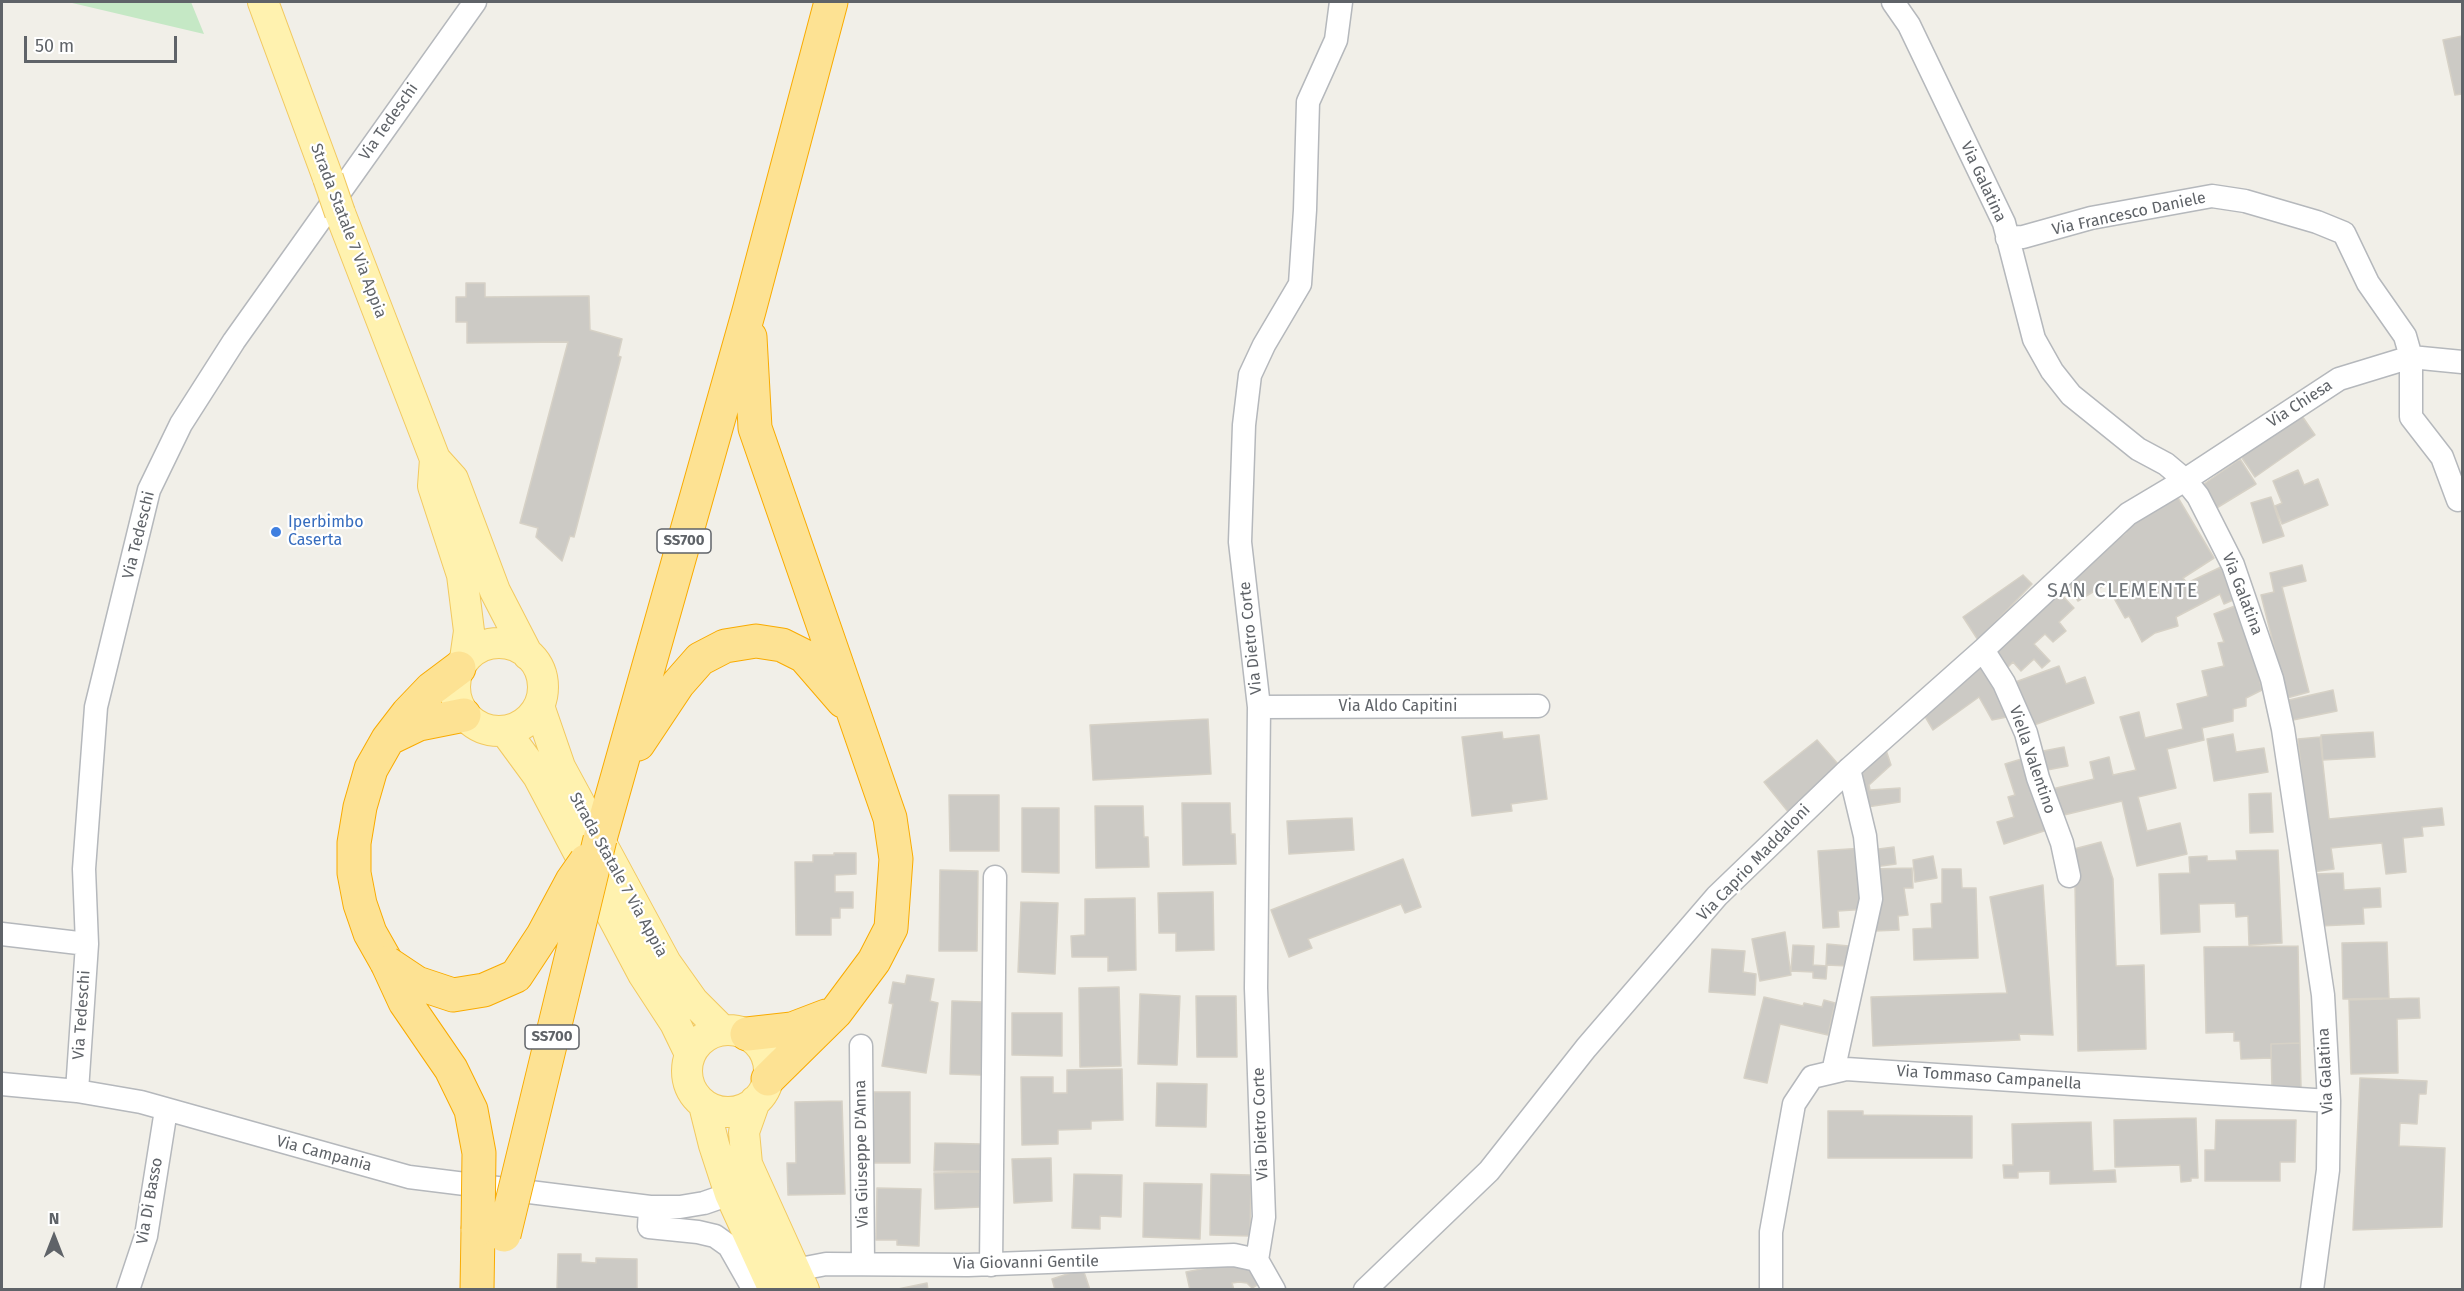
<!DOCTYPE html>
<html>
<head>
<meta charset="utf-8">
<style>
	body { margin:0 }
	#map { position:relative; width:2464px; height:1291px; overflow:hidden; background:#f1efe8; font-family:"Fira Sans",sans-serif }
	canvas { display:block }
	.frame { position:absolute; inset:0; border:3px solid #5f6368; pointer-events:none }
	.north { position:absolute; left:24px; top:1207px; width:60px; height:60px; -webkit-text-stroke:4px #fff; paint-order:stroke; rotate:0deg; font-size:16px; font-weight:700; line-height:24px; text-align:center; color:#5f6368 }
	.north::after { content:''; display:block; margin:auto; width:21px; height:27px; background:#5f6368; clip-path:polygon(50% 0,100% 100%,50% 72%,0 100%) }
	.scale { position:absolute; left:24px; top:36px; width:153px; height:27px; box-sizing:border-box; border:3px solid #5f6368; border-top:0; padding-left:8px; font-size:18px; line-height:21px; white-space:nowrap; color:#5f6368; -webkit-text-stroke:4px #fff; paint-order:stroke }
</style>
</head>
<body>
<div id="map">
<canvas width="2464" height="1291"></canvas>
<div class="frame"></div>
<div class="north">N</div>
<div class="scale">50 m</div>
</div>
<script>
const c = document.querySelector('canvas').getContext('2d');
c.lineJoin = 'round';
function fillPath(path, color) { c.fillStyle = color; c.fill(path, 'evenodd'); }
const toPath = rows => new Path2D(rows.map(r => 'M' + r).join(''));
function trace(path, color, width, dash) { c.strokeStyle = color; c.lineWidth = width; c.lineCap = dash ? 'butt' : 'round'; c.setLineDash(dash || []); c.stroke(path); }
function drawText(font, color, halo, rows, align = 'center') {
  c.font = font + ' "Fira Sans",sans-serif'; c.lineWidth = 4.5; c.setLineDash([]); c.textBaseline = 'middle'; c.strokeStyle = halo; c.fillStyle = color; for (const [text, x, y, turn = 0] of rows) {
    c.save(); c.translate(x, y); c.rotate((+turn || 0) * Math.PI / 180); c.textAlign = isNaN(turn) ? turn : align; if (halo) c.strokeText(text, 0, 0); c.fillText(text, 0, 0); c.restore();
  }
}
fillPath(toPath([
	[68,2,191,2,204,34]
]), '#c5e8c5');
const building = toPath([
	[2462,36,2462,94,2455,95,2443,40,2462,36],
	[466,283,485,283,485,297,589,296,590,330,622,339,618,356,621,357,574,537,570,536,562,561,536,537,538,528,520,523,568,342,467,343,467,322,456,322,456,297,466,297,466,283],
	[2300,413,2315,435,2255,477,2240,455,2300,413],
	[2240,459,2256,484,2215,509,2201,486,2240,459],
	[2298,470,2304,485,2318,479,2328,505,2282,524,2275,506,2282,503,2273,481,2298,470],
	[2177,496,2214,558,2183,578,2187,583,2221,567,2233,600,2224,604,2220,594,2176,617,2178,626,2155,633,2142,642,2129,616,2125,618,2106,584,2078,601,2064,578,2126,533,2124,528,2177,496],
	[2271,497,2284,536,2263,543,2251,503,2271,497],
	[2302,565,2306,581,2282,587,2309,692,2287,698,2261,595,2274,592,2270,573,2302,565],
	[2023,575,2032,584,1978,640,1963,617,2023,575],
	[2057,590,2074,608,2059,622,2066,631,2053,642,2045,634,2034,644,2050,661,2042,668,2034,659,2021,671,2013,662,2005,670,1989,652,2057,590],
	[2235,606,2253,652,2262,690,2246,698,2246,706,2233,709,2233,721,2202,728,2204,740,2167,749,2176,788,2138,797,2147,831,2180,823,2187,854,2137,866,2122,801,2064,815,2069,838,2048,790,2094,779,2090,762,2109,757,2113,775,2136,770,2120,717,2139,712,2145,738,2183,729,2177,704,2208,696,2202,671,2224,666,2218,643,2224,642,2214,614,2235,606],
	[1983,656,2007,717,1992,720,1979,697,1933,730,1923,713,1983,656],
	[2059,666,2066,684,2085,677,2094,703,2026,728,2010,684,2059,666],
	[2333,690,2337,711,2293,720,2289,700,2333,690],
	[1208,719,1211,774,1093,780,1090,725,1208,719],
	[1502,732,1503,739,1539,735,1547,799,1511,804,1512,811,1472,816,1462,737,1502,732],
	[2373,732,2375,757,2323,760,2321,735,2373,732],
	[2233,734,2236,752,2264,748,2268,772,2214,781,2207,739,2233,734],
	[2320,737,2329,819,2442,808,2444,825,2422,827,2423,836,2403,838,2406,872,2386,874,2382,843,2331,848,2334,869,2312,872,2298,739,2320,737],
	[1817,740,1845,772,1794,819,1764,782,1817,740],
	[2064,747,2068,766,2042,771,2038,752,2064,747],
	[1886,750,1891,765,1869,785,1870,790,1900,788,1900,802,1867,807,1858,776,1886,750],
	[2028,757,2050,829,2004,844,1997,822,2014,817,2008,797,2015,795,2005,764,2028,757],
	[2271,793,2273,832,2250,833,2249,794,2271,793],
	[949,795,999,795,999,851,950,851,949,795],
	[1182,803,1230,803,1231,834,1235,834,1236,864,1183,865,1182,803],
	[1095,806,1143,806,1144,837,1148,837,1149,867,1096,868,1095,806],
	[1022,808,1059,808,1059,873,1022,872,1022,808],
	[1352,818,1354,850,1289,854,1287,821,1352,818],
	[2101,842,2113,879,2116,966,2144,965,2146,1049,2078,1051,2075,885,2070,850,2101,842],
	[1894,847,1896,864,1874,867,1871,850,1894,847],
	[1864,848,1868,909,1838,911,1839,927,1823,928,1818,851,1864,848],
	[2278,850,2282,943,2249,945,2248,916,2236,917,2235,903,2199,904,2200,932,2161,934,2159,874,2190,873,2189,857,2207,856,2207,861,2237,860,2236,851,2278,850],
	[834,853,856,853,856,874,835,875,835,892,853,892,853,908,840,908,840,918,831,918,831,935,796,935,795,862,813,862,813,855,834,855,834,853],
	[1933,856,1937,878,1915,882,1913,860,1933,856],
	[1403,859,1421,907,1405,913,1401,904,1308,939,1312,948,1289,957,1271,910,1403,859],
	[1912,868,1913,888,1904,888,1908,915,1898,916,1899,930,1874,931,1873,869,1912,868],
	[1942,869,1961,869,1962,888,1976,888,1978,958,1914,960,1913,929,1932,928,1931,904,1942,903,1942,869],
	[940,870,978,871,977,951,939,951,940,870],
	[2343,873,2344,890,2380,888,2381,907,2363,908,2364,924,2319,926,2316,874,2343,873],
	[2043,885,2053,1035,2019,1034,2020,1040,1873,1046,1871,997,2007,993,1990,897,2043,885],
	[1213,892,1214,950,1176,951,1176,933,1159,933,1158,893,1213,892],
	[1135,898,1136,970,1108,971,1108,957,1072,957,1071,936,1085,935,1085,899,1135,898],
	[1021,902,1058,903,1055,974,1018,972,1021,902],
	[1785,932,1791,975,1760,981,1752,939,1785,932],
	[2387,942,2389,998,2343,999,2342,943,2387,942],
	[1827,944,1849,946,1849,966,1826,965,1827,944],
	[1793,945,1814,946,1813,965,1827,966,1826,979,1813,978,1813,972,1791,971,1793,945],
	[2298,946,2300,1043,2271,1044,2271,1058,2241,1059,2240,1041,2234,1041,2234,1032,2206,1033,2204,947,2298,946],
	[1712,949,1745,951,1743,972,1756,974,1755,995,1709,992,1712,949],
	[907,975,934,979,930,1001,938,1003,926,1073,882,1066,893,1004,889,1003,893,982,905,984,907,975],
	[1119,987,1121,1066,1080,1067,1079,988,1119,987],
	[1140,994,1180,996,1177,1065,1138,1064,1140,994],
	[1196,996,1236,996,1237,1057,1197,1057,1196,996],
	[1764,997,1803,1006,1804,1003,1822,1007,1824,1000,1835,1003,1828,1035,1780,1024,1767,1083,1744,1078,1764,997],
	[2419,998,2420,1018,2397,1019,2398,1073,2351,1074,2349,1000,2419,998],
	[952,1001,983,1002,981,1075,950,1074,952,1001],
	[1012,1013,1062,1013,1062,1056,1012,1055,1012,1013],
	[2300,1043,2301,1088,2272,1089,2271,1044,2300,1043],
	[1122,1069,1123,1120,1091,1121,1091,1129,1058,1130,1058,1144,1022,1145,1021,1077,1053,1077,1053,1093,1067,1093,1067,1070,1122,1069],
	[2360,1078,2427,1081,2426,1094,2419,1094,2417,1124,2400,1123,2399,1146,2445,1148,2442,1227,2353,1230,2360,1078],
	[1157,1083,1207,1084,1206,1127,1156,1126,1157,1083],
	[874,1092,910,1092,910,1163,873,1163,874,1092],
	[842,1101,845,1194,788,1195,787,1163,796,1163,795,1102,842,1101],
	[1828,1111,1863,1111,1863,1115,1972,1116,1972,1158,1828,1158,1828,1111],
	[2196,1118,2198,1178,2191,1178,2191,1181,2181,1182,2180,1165,2115,1167,2114,1120,2196,1118],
	[2216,1120,2296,1120,2295,1162,2280,1162,2280,1181,2205,1181,2205,1150,2215,1150,2216,1120],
	[2091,1122,2093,1171,2115,1170,2116,1182,2050,1184,2050,1171,2018,1172,2018,1178,2004,1178,2003,1165,2013,1165,2012,1124,2091,1122],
	[935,1143,981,1144,981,1171,934,1171,935,1143],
	[1051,1158,1052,1201,1014,1203,1012,1159,1051,1158],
	[980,1172,981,1207,935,1209,934,1173,980,1172],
	[1074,1174,1122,1175,1121,1217,1100,1216,1100,1229,1072,1228,1074,1174],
	[1211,1174,1251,1175,1250,1236,1210,1235,1211,1174],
	[1144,1183,1202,1184,1200,1239,1143,1237,1144,1183],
	[877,1188,921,1189,919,1246,897,1245,897,1240,876,1240,877,1188],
	[558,1254,581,1254,581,1262,596,1263,596,1258,637,1259,637,1290,557,1290,558,1254],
	[1245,1263,1264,1281,1252,1288,1247,1283,1239,1282,1232,1283,1234,1290,1190,1290,1186,1272,1206,1268,1205,1264,1245,1263],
	[1083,1269,1090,1290,1055,1290,1052,1279,1083,1269],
	[927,1283,928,1290,899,1290,898,1289,927,1283]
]);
fillPath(building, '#cccac5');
trace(building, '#d6d1c6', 1.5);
const minor = toPath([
	[1893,2,1909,25,2004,223,2034,339,2052,371,2071,395,2138,449,2166,464,2185,480,2198,496,2233,565,2272,679,2283,729,2323,995,2329,1101,2328,1170,2312,1290],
	[2007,238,2023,237,2091,218,2212,196,2245,201,2317,222,2344,233,2368,283,2405,336,2411,357,2411,417,2442,457,2458,500],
	[1983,650,2004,683,2026,733,2038,778,2062,843,2069,876],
	[1259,707,1538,706],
	[2,934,87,944],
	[861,1046,863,1263],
	[1833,1072,1871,899,1865,836,1849,769],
	[2,1084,77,1091,141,1102,409,1177,650,1207,680,1207,704,1203,730,1194],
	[77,1091,87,944,84,869,96,707,149,490,181,424,234,341,475,2],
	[650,1207,649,1227,698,1232,715,1236,729,1246,754,1290],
	[991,1265,995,877],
	[795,1270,826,1264,968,1265,1234,1255,1257,1260],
	[128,1290,146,1236,166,1110],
	[1274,1290,1257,1260,1264,1217,1256,988,1259,707,1240,542,1244,425,1250,375,1264,345,1300,284,1305,210,1308,102,1336,40,1341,2],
	[1365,1290,1489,1171,1586,1048,1717,896,1849,769,1983,650,2128,514,2185,480,2339,379,2411,357,2462,362],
	[1771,1290,1771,1232,1794,1104,1812,1077,1846,1069,2329,1101]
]);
const major = toPath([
	[263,2,328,178],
	[340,213,435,459,453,479,495,591,528,655],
	[435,459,433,486,462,575,469,631,465,659],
	'455 687a44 44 0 1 1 88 0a44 44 0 1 1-88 0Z',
	[539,706,560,767,666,963,693,1001,722,1030],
	[505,731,538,776,643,974,675,1023,690,1054],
	'687 1071a41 41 0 1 1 82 0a41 41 0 1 1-82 0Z',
	[755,1101,744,1132,747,1164,804,1290],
	[704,1105,714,1145,730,1194,774,1290]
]);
const highway = toPath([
	[750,337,755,428,890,818,896,859,891,928,874,961,836,1012,768,1079],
	[390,738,419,724,464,715],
	[638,744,678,684,700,659,725,646,756,641,782,645,804,656,843,701],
	[600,839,749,311,831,2],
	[387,963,370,933,360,904,354,873,354,843,360,807,371,769,388,739,408,713,431,689,459,668],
	[747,1034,792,1029,826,1016],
	[477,1290,478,1229]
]);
trace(minor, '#b5b8bc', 25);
trace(major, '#f2c960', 32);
trace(highway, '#f9ab00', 35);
trace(minor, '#fff', 22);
trace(major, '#fff2af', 30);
trace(highway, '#fde293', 33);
const majorBridge = toPath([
	[328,178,340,213]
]);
const highwayBridge = toPath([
	[387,963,417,983,453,995,484,990,516,976,543,935,572,881,586,861],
	[387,963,405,1002,451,1069,471,1110,479,1153,478,1229],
	[504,1235,600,839]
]);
trace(majorBridge, '#f2c960', 32, []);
trace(highwayBridge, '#f9ab00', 35, []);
trace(majorBridge, '#fff2af', 30);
trace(highwayBridge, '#fde293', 33);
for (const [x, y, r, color] of [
	[276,532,6,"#3f7fe0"]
]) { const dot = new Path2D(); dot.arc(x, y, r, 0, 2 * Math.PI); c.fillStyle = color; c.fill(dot); trace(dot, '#fff', 2); }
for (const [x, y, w] of [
	[684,541,54],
	[552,1037,54]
]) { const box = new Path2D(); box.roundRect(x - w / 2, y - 12, w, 24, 4.5); c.fillStyle = '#fff'; c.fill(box); trace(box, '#5f6368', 1.5); }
drawText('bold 15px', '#5f6368', null, [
	["SS700",684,541],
	["SS700",552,1037]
]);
drawText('16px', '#5f6368', '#fff', [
	["Via Tedeschi",389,122,-55],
	["Via Galatina",1983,182,65],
	["Via Francesco Daniele",2129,214,-12],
	["Strada Statale 7 Via Appia",348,231,69],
	["Via Chiesa",2300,404,-33],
	["Via Tedeschi",139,535,-76],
	["Via Galatina",2242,594,69],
	["Via Dietro Corte",1251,638,-96],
	["Via Aldo Capitini",1398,707],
	["Viella Valentino",2032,760,71],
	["Via Caprio Maddaloni",1754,863,-46],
	["Strada Statale 7 Via Appia",618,875,61],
	["Via Tedeschi",82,1015,-86],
	["Via Galatina",2326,1071,-93],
	["Via Tommaso Campanella",1989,1078,4],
	["Via Dietro Corte",1261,1124,-92],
	["Via Campania",324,1154,15],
	["Via Giuseppe D'Anna",862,1154,-91],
	["Via Di Basso",150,1201,-80],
	["Via Giovanni Gentile",1026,1263,-1]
]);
drawText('16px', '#366cbe', '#fff', [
	["Iperbimbo",288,523],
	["Caserta",288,541]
], 'left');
c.letterSpacing = '1.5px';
drawText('20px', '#70757a', '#fff', [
	["SAN CLEMENTE",2123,591]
]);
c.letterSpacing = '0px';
</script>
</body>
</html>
